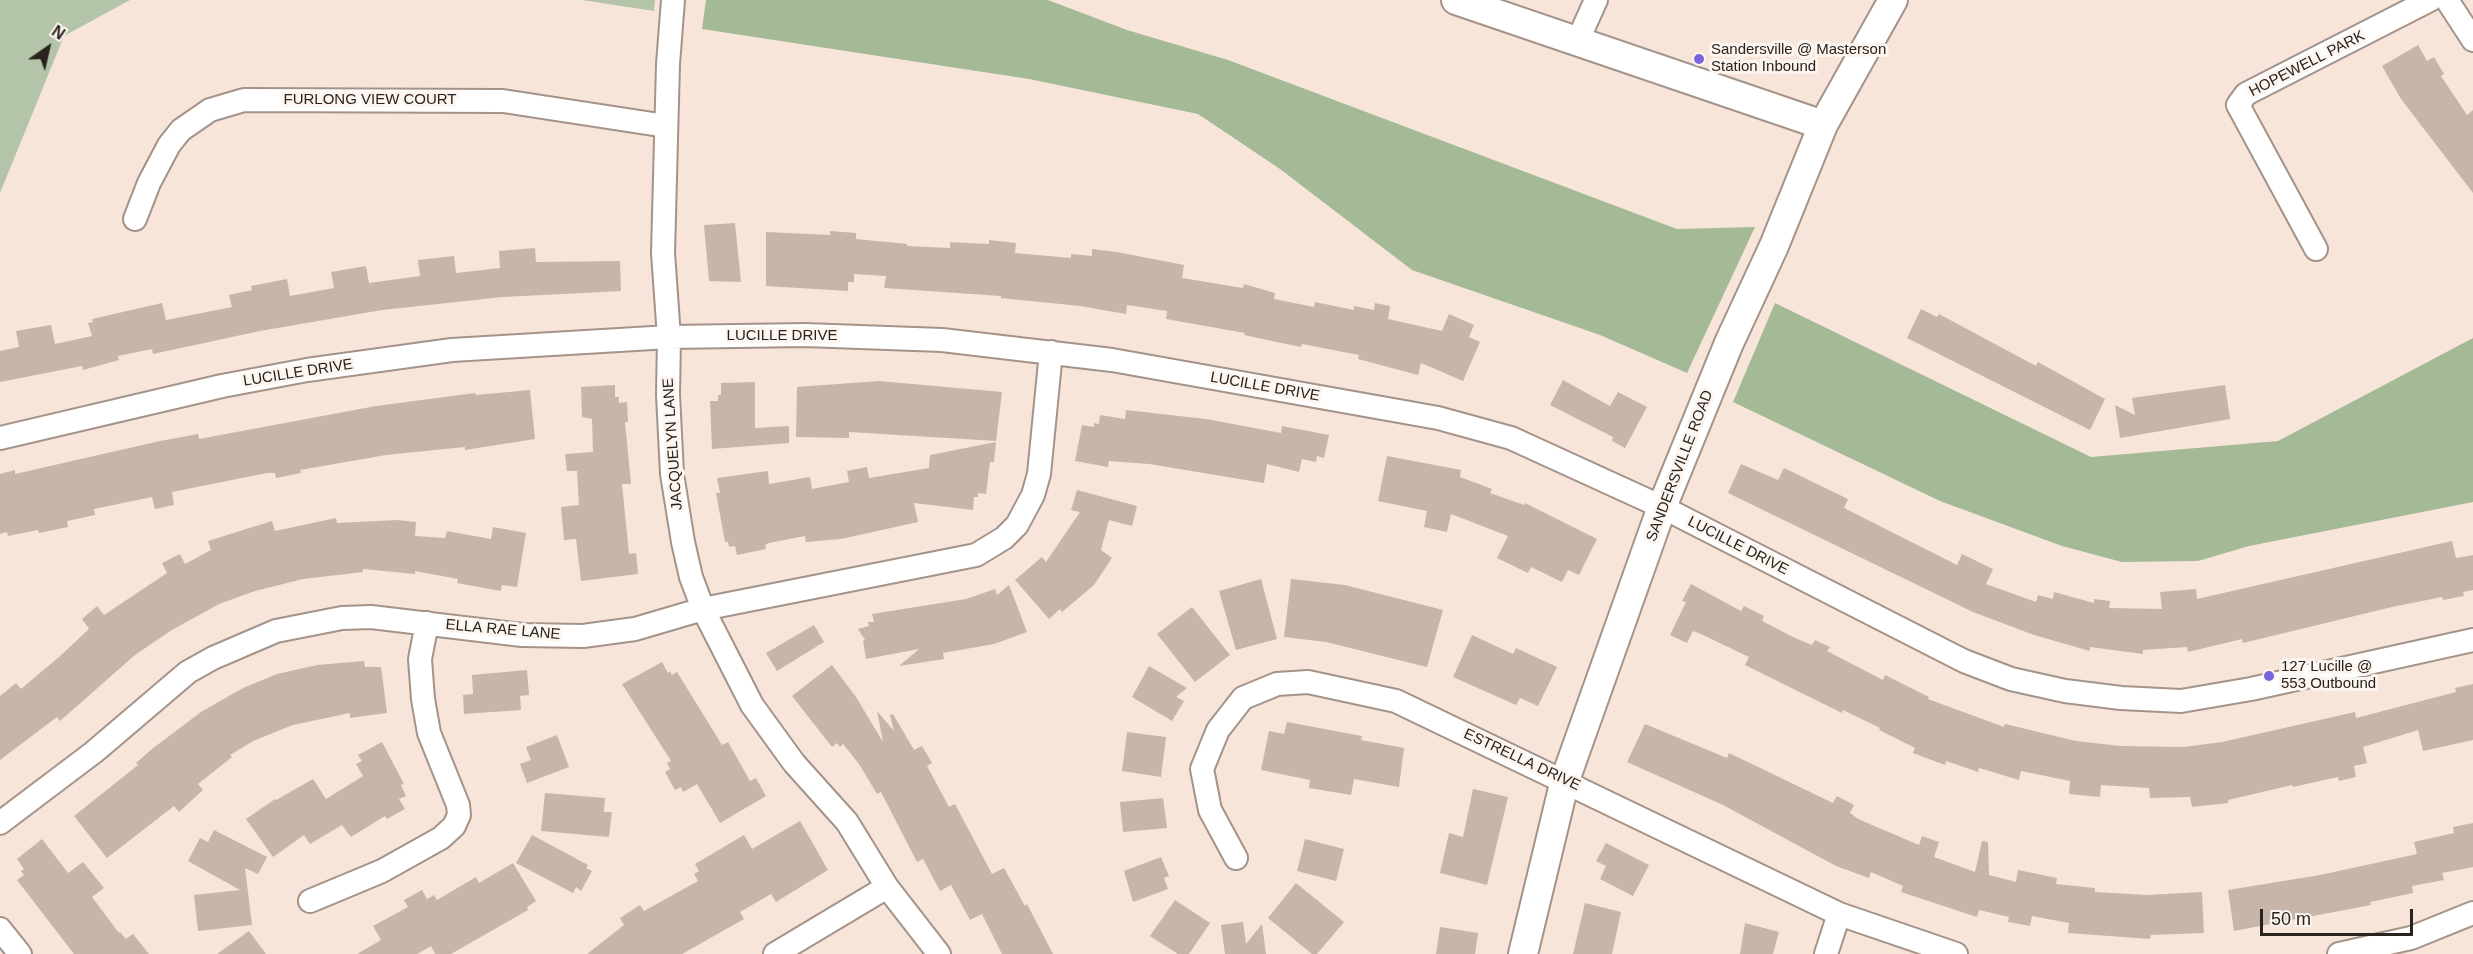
<!DOCTYPE html>
<html>
<head>
<meta charset="utf-8">
<style>
	body { margin:0 }
	#map { position:relative; width:2473px; height:954px; overflow:hidden; background:#f8e5d9; font-family:Helvetica,sans-serif }
	canvas { display:block }
	.north { position:absolute; left:18px; top:18px; width:60px; height:60px; -webkit-text-stroke:4px #fcf5f0; paint-order:stroke; rotate:34deg; font-size:16px; font-weight:700; line-height:24px; text-align:center; color:#29231e }
	.north::after { content:''; display:block; margin:auto; width:21px; height:27px; background:#29231e; clip-path:polygon(50% 0,100% 100%,50% 72%,0 100%) }
	.scale { position:absolute; left:2260px; top:909px; width:153px; height:27px; box-sizing:border-box; border:3px solid #29231e; border-top:0; padding-left:8px; font-size:18px; line-height:21px; white-space:nowrap; color:#29231e; -webkit-text-stroke:4px #fcf5f0; paint-order:stroke }
</style>
</head>
<body>
<div id="map">
<canvas width="2473" height="954"></canvas>
<div class="north">N</div>
<div class="scale">50 m</div>
</div>
<script>
const c = document.querySelector('canvas').getContext('2d');
c.lineJoin = 'round';
function fillPath(path, color) { c.fillStyle = color; c.fill(path, 'evenodd'); }
const toPath = rows => new Path2D(rows.map(r => 'M' + r).join(''));
function trace(path, color, width, dash) { c.strokeStyle = color; c.lineWidth = width; c.lineCap = dash ? 'butt' : 'round'; c.setLineDash(dash || []); c.stroke(path); }
function drawText(font, color, halo, rows, align = 'center') {
  c.font = font + ' Helvetica,sans-serif'; c.lineWidth = 6; c.setLineDash([]); c.textBaseline = 'middle'; c.strokeStyle = halo; c.fillStyle = color; for (const [text, x, y, turn = 0] of rows) {
    c.save(); c.translate(x, y); c.rotate((+turn || 0) * Math.PI / 180); c.textAlign = isNaN(turn) ? turn : align; if (halo) c.strokeText(text, 0, 0); c.fillText(text, 0, 0); c.restore();
  }
}
fillPath(toPath([
	[0,0,130,0,64,36,0,193],
	[582,0,655,0,654,11]
]), '#b3c4a9');
fillPath(toPath([
	[706,0,1048,0,1127,30,1228,60,1677,229,1755,227,1687,373,1600,335,1412,270,1280,169,1198,114,1029,79,702,29],
	[1775,303,2091,457,2278,441,2473,338,2473,502,2249,546,2198,561,2122,562,2062,546,1940,501,1733,402]
]), '#a4ba97');
fillPath(toPath([
	[2418,45,2427,61,2434,57,2444,74,2441,76,2467,115,2473,110,2473,193,2401,99,2382,66],
	[735,223,741,282,709,281,704,225],
	[830,231,856,233,856,239,907,244,907,246,950,248,950,242,989,244,989,240,1016,243,1015,253,1071,258,1071,254,1092,256,1092,249,1117,252,1184,265,1182,278,1243,288,1244,284,1275,293,1274,299,1314,307,1315,302,1354,310,1354,306,1374,310,1375,303,1390,306,1388,319,1442,331,1449,314,1474,325,1469,337,1480,342,1463,381,1421,363,1418,375,1358,359,1359,355,1302,344,1301,347,1281,343,1244,335,1245,333,1166,319,1167,311,1127,305,1126,314,1080,306,1001,298,1001,296,884,288,886,276,854,274,854,282,848,282,848,291,766,286,766,232,830,235],
	[535,248,536,262,620,261,621,291,503,297,382,310,260,331,153,354,152,349,118,356,119,360,83,370,82,366,0,382,0,351,19,347,16,331,51,325,55,344,92,336,88,323,93,322,92,319,162,303,166,320,232,307,229,295,252,290,251,286,287,279,290,296,334,288,331,272,366,266,369,283,420,276,418,260,454,256,456,273,500,268,499,251],
	[1921,309,1937,317,1939,314,2036,366,2038,362,2105,399,2090,430,1907,338],
	[1563,380,1610,406,1618,392,1647,407,1625,448,1612,441,1613,437,1550,405],
	[879,381,1002,392,996,441,849,432,849,438,796,437,797,387],
	[755,382,755,428,789,426,789,443,712,449,710,401,718,401,718,395,721,395,721,383],
	[615,385,615,397,619,397,619,403,627,402,628,422,625,422,631,484,622,484,629,554,636,553,638,574,581,581,576,539,564,540,561,507,579,505,577,471,567,471,565,454,593,452,592,419,582,417,581,387],
	[2225,385,2230,419,2120,438,2115,405,2135,415,2132,398],
	[530,390,535,439,465,450,465,447,386,455,300,470,301,473,276,478,275,473,267,473,172,492,174,505,155,509,152,497,94,509,95,515,67,521,68,527,39,533,38,530,8,536,7,532,0,534,0,474,15,470,15,474,160,441,198,434,199,439,376,406,475,393,476,395],
	[1126,410,1206,419,1281,433,1282,426,1329,435,1324,458,1317,456,1316,462,1302,459,1299,472,1267,464,1264,483,1149,464,1109,461,1108,467,1075,461,1082,425,1094,427,1094,423,1099,424,1100,415,1125,419],
	[996,442,994,462,990,462,986,494,978,493,978,497,974,497,973,510,914,503,918,522,841,539,806,542,805,536,769,543,765,545,766,549,737,555,735,546,729,547,728,542,725,542,716,493,720,493,717,478,768,471,769,484,810,477,812,489,849,482,847,471,867,467,869,478,929,468,930,455],
	[1387,456,1461,470,1460,477,1492,489,1490,493,1524,505,1525,503,1597,539,1579,575,1568,570,1562,582,1531,567,1528,573,1497,558,1508,536,1451,514,1447,532,1424,527,1427,511,1378,501],
	[1741,464,1778,480,1784,468,1848,499,1844,508,1957,565,1962,554,1993,569,1986,584,2036,602,2038,595,2053,599,2054,592,2094,603,2094,599,2110,601,2109,608,2162,609,2160,592,2196,589,2197,599,2452,541,2456,558,2473,555,2473,590,2463,592,2464,596,2443,600,2442,597,2392,607,2243,643,2242,639,2188,652,2187,647,2143,650,2143,654,2090,647,2090,651,2034,635,1973,612,1728,493],
	[1077,490,1137,506,1132,526,1109,520,1101,550,1112,558,1094,585,1062,612,1060,609,1049,619,1015,580,1042,557,1046,562,1080,512,1071,510],
	[336,518,337,523,397,520,416,522,415,536,445,538,447,531,491,539,493,527,526,533,517,587,502,585,501,591,457,583,458,579,415,571,415,574,363,569,363,572,303,579,255,591,219,604,172,630,135,655,60,721,57,717,0,760,0,696,16,683,21,689,59,657,89,629,82,619,97,606,104,615,167,573,162,563,180,554,185,564,211,550,208,541,272,521,275,531],
	[1261,579,1277,639,1236,650,1219,591],
	[1291,579,1345,585,1443,610,1427,667,1326,642,1284,637],
	[1691,584,1741,611,1744,606,1764,616,1762,621,1795,638,1812,645,1815,640,1830,647,1827,651,1883,680,1885,675,1929,697,1928,699,2004,727,2005,724,2076,741,2121,746,2184,747,2222,742,2355,712,2356,718,2456,692,2455,688,2473,684,2473,740,2423,751,2418,730,2363,747,2367,763,2354,766,2356,777,2339,781,2338,777,2293,787,2292,785,2228,800,2228,803,2192,807,2190,797,2150,798,2149,788,2101,785,2100,797,2069,794,2070,781,2021,771,2019,780,1979,768,1978,772,1946,761,1945,765,1913,753,1915,748,1879,730,1880,728,1843,710,1842,713,1745,665,1749,657,1703,635,1693,631,1687,643,1670,635,1686,602,1682,601],
	[1009,585,1027,632,994,644,943,653,944,659,899,666,919,649,866,659,863,641,865,640,858,629,869,626,868,622,874,622,872,614,966,599,995,589,997,595],
	[1192,607,1230,655,1195,682,1157,634],
	[814,625,824,642,777,671,766,653],
	[1472,635,1513,654,1516,648,1557,667,1538,706,1520,698,1516,705,1453,677],
	[364,661,365,667,381,667,387,713,350,718,350,713,293,725,253,741,230,755,232,757,198,784,203,790,179,812,174,806,107,858,74,816,138,765,136,763,152,749,201,712,243,688,277,674,317,665],
	[662,662,668,673,670,671,672,675,677,672,722,745,728,742,750,781,756,778,766,796,720,823,697,784,683,792,681,787,675,790,665,772,670,769,667,763,671,761,622,684],
	[832,665,856,697,883,742,877,711,894,731,890,715,893,714,914,750,922,746,932,763,927,766,949,807,955,804,992,874,1004,868,1025,906,1027,904,1053,954,1002,954,982,914,970,920,951,885,940,891,923,859,917,862,881,792,877,794,859,764,843,744,840,747,837,743,832,747,792,696],
	[1149,666,1187,688,1176,697,1184,701,1172,721,1132,697],
	[527,670,529,695,520,696,521,710,464,714,463,695,473,694,472,675],
	[1287,722,1362,736,1361,740,1404,748,1399,787,1354,779,1351,795,1309,788,1310,780,1261,770,1269,731,1284,734],
	[1645,724,1727,758,1729,753,1833,803,1837,796,1854,805,1850,813,1858,819,1919,845,1922,836,1939,842,1934,857,1975,872,1982,841,1988,842,1989,875,2016,882,2018,870,2057,878,2056,884,2095,888,2095,892,2147,895,2202,892,2204,933,2151,935,2150,939,2068,933,2069,923,2032,916,2030,926,2008,922,2009,917,1979,910,1977,917,1901,892,1903,886,1871,872,1869,878,1836,866,1723,805,1627,762],
	[1127,732,1166,737,1161,777,1122,771],
	[557,735,569,767,527,783,520,764,531,760,526,747],
	[382,742,404,784,401,785,406,796,399,799,405,809,387,819,385,816,351,837,342,825,310,844,304,835,273,857,246,819,275,799,276,800,313,779,326,799,363,776,356,764,362,761,358,755],
	[1473,789,1508,797,1487,885,1440,873,1449,833,1463,837],
	[545,793,605,798,604,812,612,812,609,837,541,831],
	[1163,798,1167,828,1123,832,1120,802],
	[800,821,828,870,776,902,771,894,740,912,744,919,682,954,587,954,624,925,620,918,640,905,644,911,698,881,694,874,699,871,695,864,744,835,752,849],
	[2473,823,2473,867,2442,873,2444,880,2412,886,2413,893,2370,902,2371,905,2234,931,2228,890,2320,875,2417,854,2414,842,2454,833,2453,827],
	[214,830,267,857,258,874,245,868,252,925,198,931,194,895,240,890,188,861,200,838,208,842],
	[532,835,588,865,586,868,592,871,581,891,576,887,573,893,516,863],
	[42,839,68,873,83,862,104,888,92,897,119,933,120,932,126,939,133,934,149,954,74,954,17,880,24,875,21,871,24,869,17,859],
	[1305,839,1344,849,1336,881,1297,871],
	[1606,843,1649,865,1633,896,1600,879,1606,866,1596,861],
	[1161,857,1169,876,1164,878,1168,889,1133,902,1124,871],
	[513,863,536,901,527,907,528,910,451,954,435,954,431,946,417,954,357,954,381,940,373,926,408,907,404,900,422,890,427,899,434,895,437,900,476,877,479,883],
	[1296,883,1344,922,1317,954,1312,954,1268,918],
	[1175,900,1210,923,1189,954,1178,954,1150,936],
	[1585,903,1621,912,1612,954,1573,954],
	[1243,922,1246,944,1262,924,1266,954,1225,954,1221,925],
	[1745,923,1779,932,1773,954,1740,954],
	[1440,927,1478,933,1475,954,1436,954],
	[249,931,266,954,217,954]
]), '#c7b5aa');
const minor = toPath([
	[673,0,668,64,663,253,669,337,668,395,672,474,683,542,691,577,703,609,752,705,794,763,847,822,887,887,939,954],
	[2447,0,2473,40],
	[1578,40,1596,0],
	[135,219,149,183,169,145,181,130,210,110,244,100,503,101,666,126],
	[2316,249,2238,105,2246,94,2430,0],
	[0,438,222,386,307,370,452,350,669,337,805,335,942,340,1112,360,1438,418,1511,438,1662,507,1964,661,2011,679,2065,691,2121,698,2181,701,2251,689,2473,640],
	[0,823,94,752,188,672,213,658,276,631,342,618,371,617,522,635,583,636,635,629,703,609,976,555,1004,538,1017,525,1033,495,1039,474,1051,352],
	[1236,858,1210,810,1202,769,1218,730,1243,698,1277,684,1308,682,1396,701,1839,914,1956,954],
	[310,901,382,871,441,838,454,826,459,815,458,805,429,733,423,699,420,659,427,623],
	[0,929,20,954],
	[775,954,887,887],
	[1826,954,1839,914],
	[2339,954,2411,938,2473,913]
]);
const tertiary = toPath([
	[1456,0,1823,125],
	[1523,954,1565,780,1662,507,1729,343,1774,246,1823,125,1893,0]
]);
trace(minor, '#a49388', 26);
trace(tertiary, '#a49388', 32);
trace(minor, '#fff', 22);
trace(tertiary, '#fff', 28);
for (const [x, y, r, color] of [
	[1699,59,6,"#7c64df"],
	[2269,676,6,"#7c64df"]
]) { const dot = new Path2D(); dot.arc(x, y, r, 0, 2 * Math.PI); c.fillStyle = color; c.fill(dot); trace(dot, '#fcf5f0', 2); }
drawText('15px', '#29231e', '#fcf5f0', [
	["Sandersville @ Masterson",1711,50],
	["Station Inbound",1711,67],
	["127 Lucille @",2281,667],
	["553 Outbound",2281,684]
], 'left');
drawText('15px', '#29231e', '#fcf5f0', [
	["HOPEWELL PARK",2307,64,-27],
	["FURLONG VIEW COURT",370,100],
	["LUCILLE DRIVE",782,336],
	["LUCILLE DRIVE",298,373,-9],
	["LUCILLE DRIVE",1265,387,10],
	["JACQUELYN LANE",673,444,-94],
	["SANDERSVILLE ROAD",1680,466,-69],
	["LUCILLE DRIVE",1738,546,27],
	["ELLA RAE LANE",503,630,5],
	["ESTRELLA DRIVE",1522,760,25]
]);
</script>
</body>
</html>
